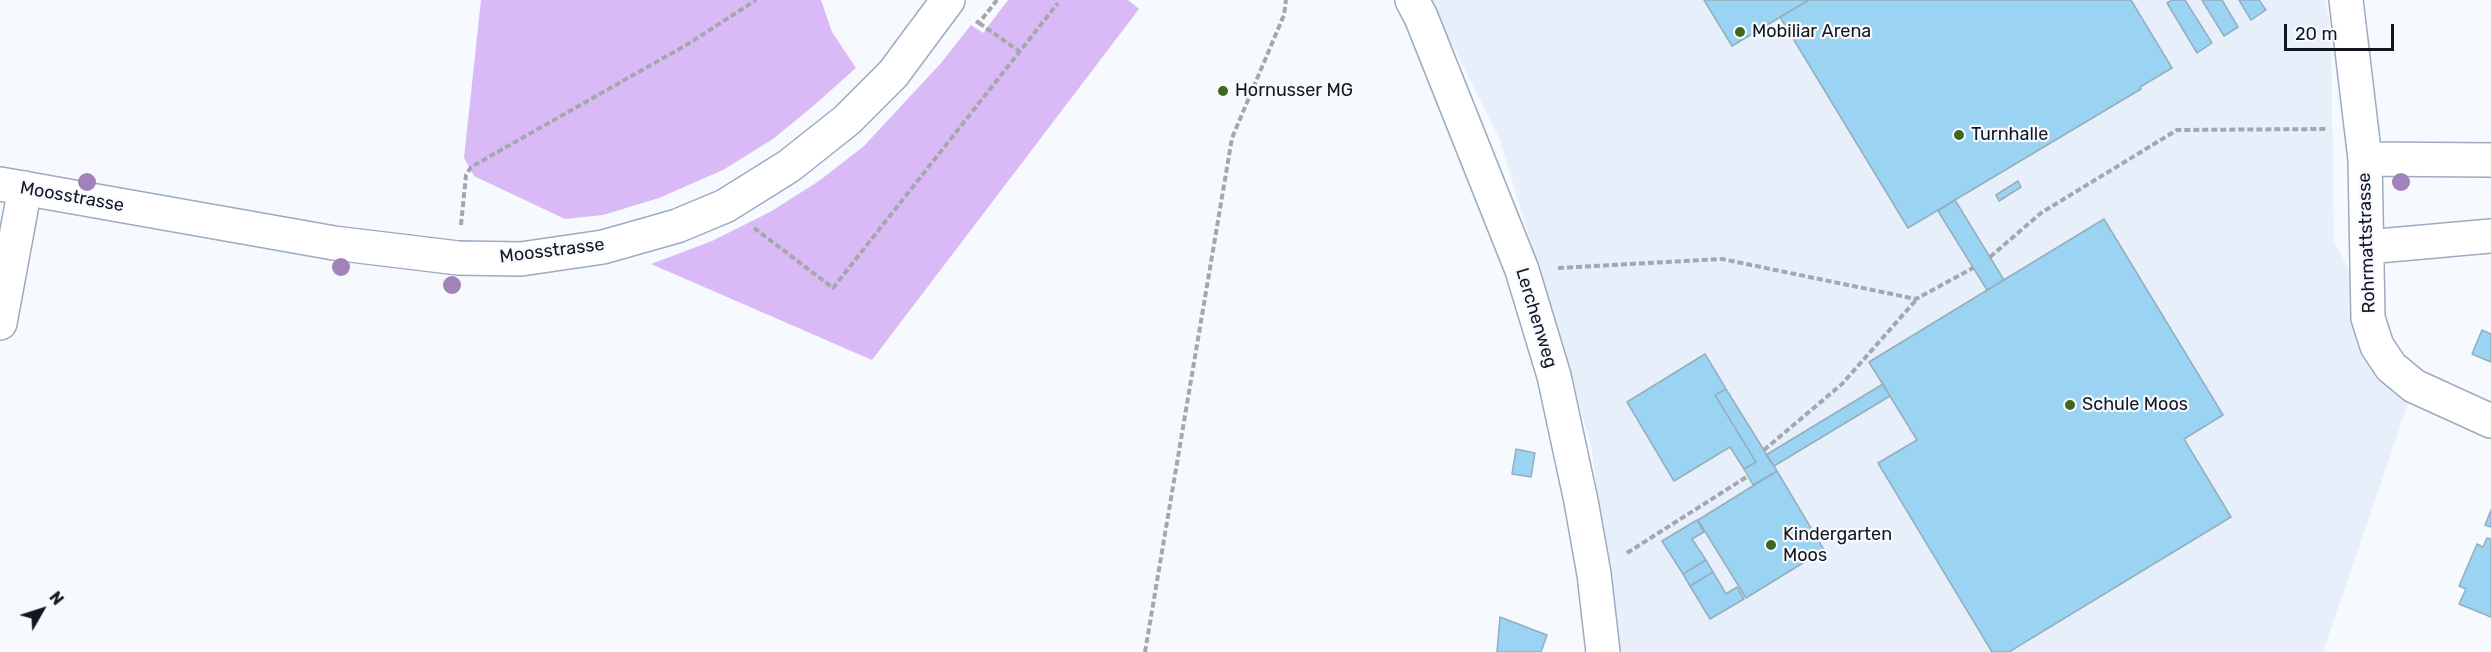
<!DOCTYPE html>
<html>
<head>
<meta charset="utf-8">
<style>
	body { margin:0 }
	#map { position:relative; width:2491px; height:652px; overflow:hidden; background:#f6f9fe; font-family:Rubik,sans-serif }
	canvas { display:block }
	.north { position:absolute; left:12px; top:580px; width:60px; height:60px; -webkit-text-stroke:4px #f6f9fe; paint-order:stroke; rotate:51deg; font-size:16px; font-weight:700; line-height:24px; text-align:center; color:#131820 }
	.north::after { content:''; display:block; margin:auto; width:21px; height:27px; background:#131820; clip-path:polygon(50% 0,100% 100%,50% 72%,0 100%) }
	.scale { position:absolute; left:2284px; top:24px; width:110px; height:27px; box-sizing:border-box; border:3px solid #131820; border-top:0; padding-left:8px; font-size:18px; line-height:21px; white-space:nowrap; color:#131820; -webkit-text-stroke:4px #f6f9fe; paint-order:stroke }
</style>
</head>
<body>
<div id="map">
<canvas width="2491" height="652"></canvas>
<div class="north">N</div>
<div class="scale">20 m</div>
</div>
<script>
const c = document.querySelector('canvas').getContext('2d');
c.lineJoin = 'round';
function fillPath(path, color) { c.fillStyle = color; c.fill(path, 'evenodd'); }
const toPath = rows => new Path2D(rows.map(r => 'M' + r).join(''));
function trace(path, color, width, dash) { c.strokeStyle = color; c.lineWidth = width; c.lineCap = dash ? 'butt' : 'round'; c.setLineDash(dash || []); c.stroke(path); }
function drawText(font, color, halo, rows, align = 'center') {
  c.font = font + ' Rubik,sans-serif'; c.lineWidth = 4.5; c.setLineDash([]); c.textBaseline = 'middle'; c.strokeStyle = halo; c.fillStyle = color; for (const [text, x, y, turn = 0] of rows) {
    c.save(); c.translate(x, y); c.rotate((+turn || 0) * Math.PI / 180); c.textAlign = isNaN(turn) ? turn : align; if (halo) c.strokeText(text, 0, 0); c.fillText(text, 0, 0); c.restore();
  }
}
fillPath(toPath([
	[1430,0,2325,0,2331,29,2334,242,2414,386,2323,652,1619,652,1591,445,1500,140]
]), '#e7effb');
fillPath(toPath([
	[481,0,821,0,832,32,856,68,812,107,773,139,723,170,659,198,603,215,565,219,474,176,464,158],
	[1008,0,1128,0,1139,9,872,360,651,264,712,241,770,212,819,181,864,146,941,63,971,25,983,33]
]), '#dabaf6');
const building = toPath([
	[1704,0,1809,0,1732,46,1704,0],
	[1809,0,2131,0,2172,68,2140,87,2141,89,1908,228,1780,17,1809,0],
	[2172,0,2185,0,2212,43,2197,53,2167,3,2172,0],
	[2202,0,2222,0,2238,27,2224,36,2202,0],
	[2239,0,2259,0,2266,10,2251,20,2239,0],
	[2018,181,2021,187,1999,201,1996,195,2018,181],
	[1955,200,2004,280,1987,290,1938,211,1955,200],
	[2104,219,2223,415,2184,439,2231,517,2009,652,1992,652,1878,463,1917,440,1869,362,2104,219],
	[2482,330,2491,334,2491,362,2472,354,2482,330],
	[1705,354,1726,389,1715,395,1756,462,1744,469,1730,447,1674,481,1627,402,1705,354],
	[1883,384,1890,396,1774,466,1766,455,1883,384],
	[1726,389,1777,471,1753,485,1744,469,1756,462,1715,395,1726,389],
	[1516,449,1535,453,1531,477,1512,474,1516,449],
	[1777,471,1824,550,1746,598,1698,520,1777,471],
	[2491,510,2491,527,2485,525,2491,510],
	[1697,520,1704,532,1692,539,1706,560,1683,574,1662,541,1697,520],
	[2487,538,2491,539,2491,617,2459,604,2466,589,2459,586,2477,544,2483,547,2487,538],
	[1706,560,1713,572,1690,586,1683,574,1706,560],
	[1713,572,1726,594,1737,587,1744,599,1710,619,1690,586,1713,572],
	[1500,617,1547,635,1541,652,1497,652,1500,617]
]);
fillPath(building, '#9bd3f3');
trace(building, '#95aebd', 1.5);
const minor = toPath([
	[1412,0,1421,17,1522,270,1554,376,1581,501,1594,574,1603,652],
	[2346,0,2365,159,2368,318,2377,346,2391,367,2414,386,2491,421],
	[2365,159,2491,160],
	[0,184,334,243,458,258,521,259,603,247,677,226,725,206,789,166,847,120,893,74,948,0],
	[2367,247,2491,236],
	[0,323,25,188]
]);
trace(minor, '#9cabc0', 36);
trace(toPath([
	[976,21,979,23,997,0],
	[979,23,1019,51],
	[461,225,466,175,471,167,688,44,756,0],
	[754,228,833,288,1058,3],
	[1990,257,2041,213,2177,130,2327,129],
	[1558,268,1722,259,1916,299,1973,268],
	[1764,450,1842,384,1916,300],
	[1627,553,1748,476],
	[1145,652,1232,138,1284,15,1286,0]
]), '#a4a7ad', 4, [6, 3]);
trace(minor, '#fff', 33);
c.fillStyle = '#a183b9';
for (const [x, y] of [
	[87,182],
	[2401,182],
	[341,267],
	[452,285]
]) { c.beginPath(); c.arc(x, y, 9, 0, 2 * Math.PI); c.fill(); }
for (const [x, y, r, color] of [
	[1740,32,6,"#406620"],
	[1223,91,6,"#406620"],
	[1959,135,6,"#406620"],
	[2070,405,6,"#406620"],
	[1771,545,6,"#406620"]
]) { const dot = new Path2D(); dot.arc(x, y, r, 0, 2 * Math.PI); c.fillStyle = color; c.fill(dot); trace(dot, '#f6f9fe', 2); }
drawText('18px', '#131820', '#f6f9fe', [
	["Mobiliar Arena",1752,32],
	["Hornusser MG",1235,91],
	["Turnhalle",1971,135],
	["Schule Moos",2082,405],
	["Kindergarten",1783,535],
	["Moos",1783,556]
], 'left');
drawText('18px', '#131820', '#f6f9fe', [
	["Moosstrasse",72,197,10],
	["Rohrmattstrasse",2367,243,-92],
	["Moosstrasse",552,251,-7],
	["Lerchenweg",1536,318,73]
]);
</script>
</body>
</html>
